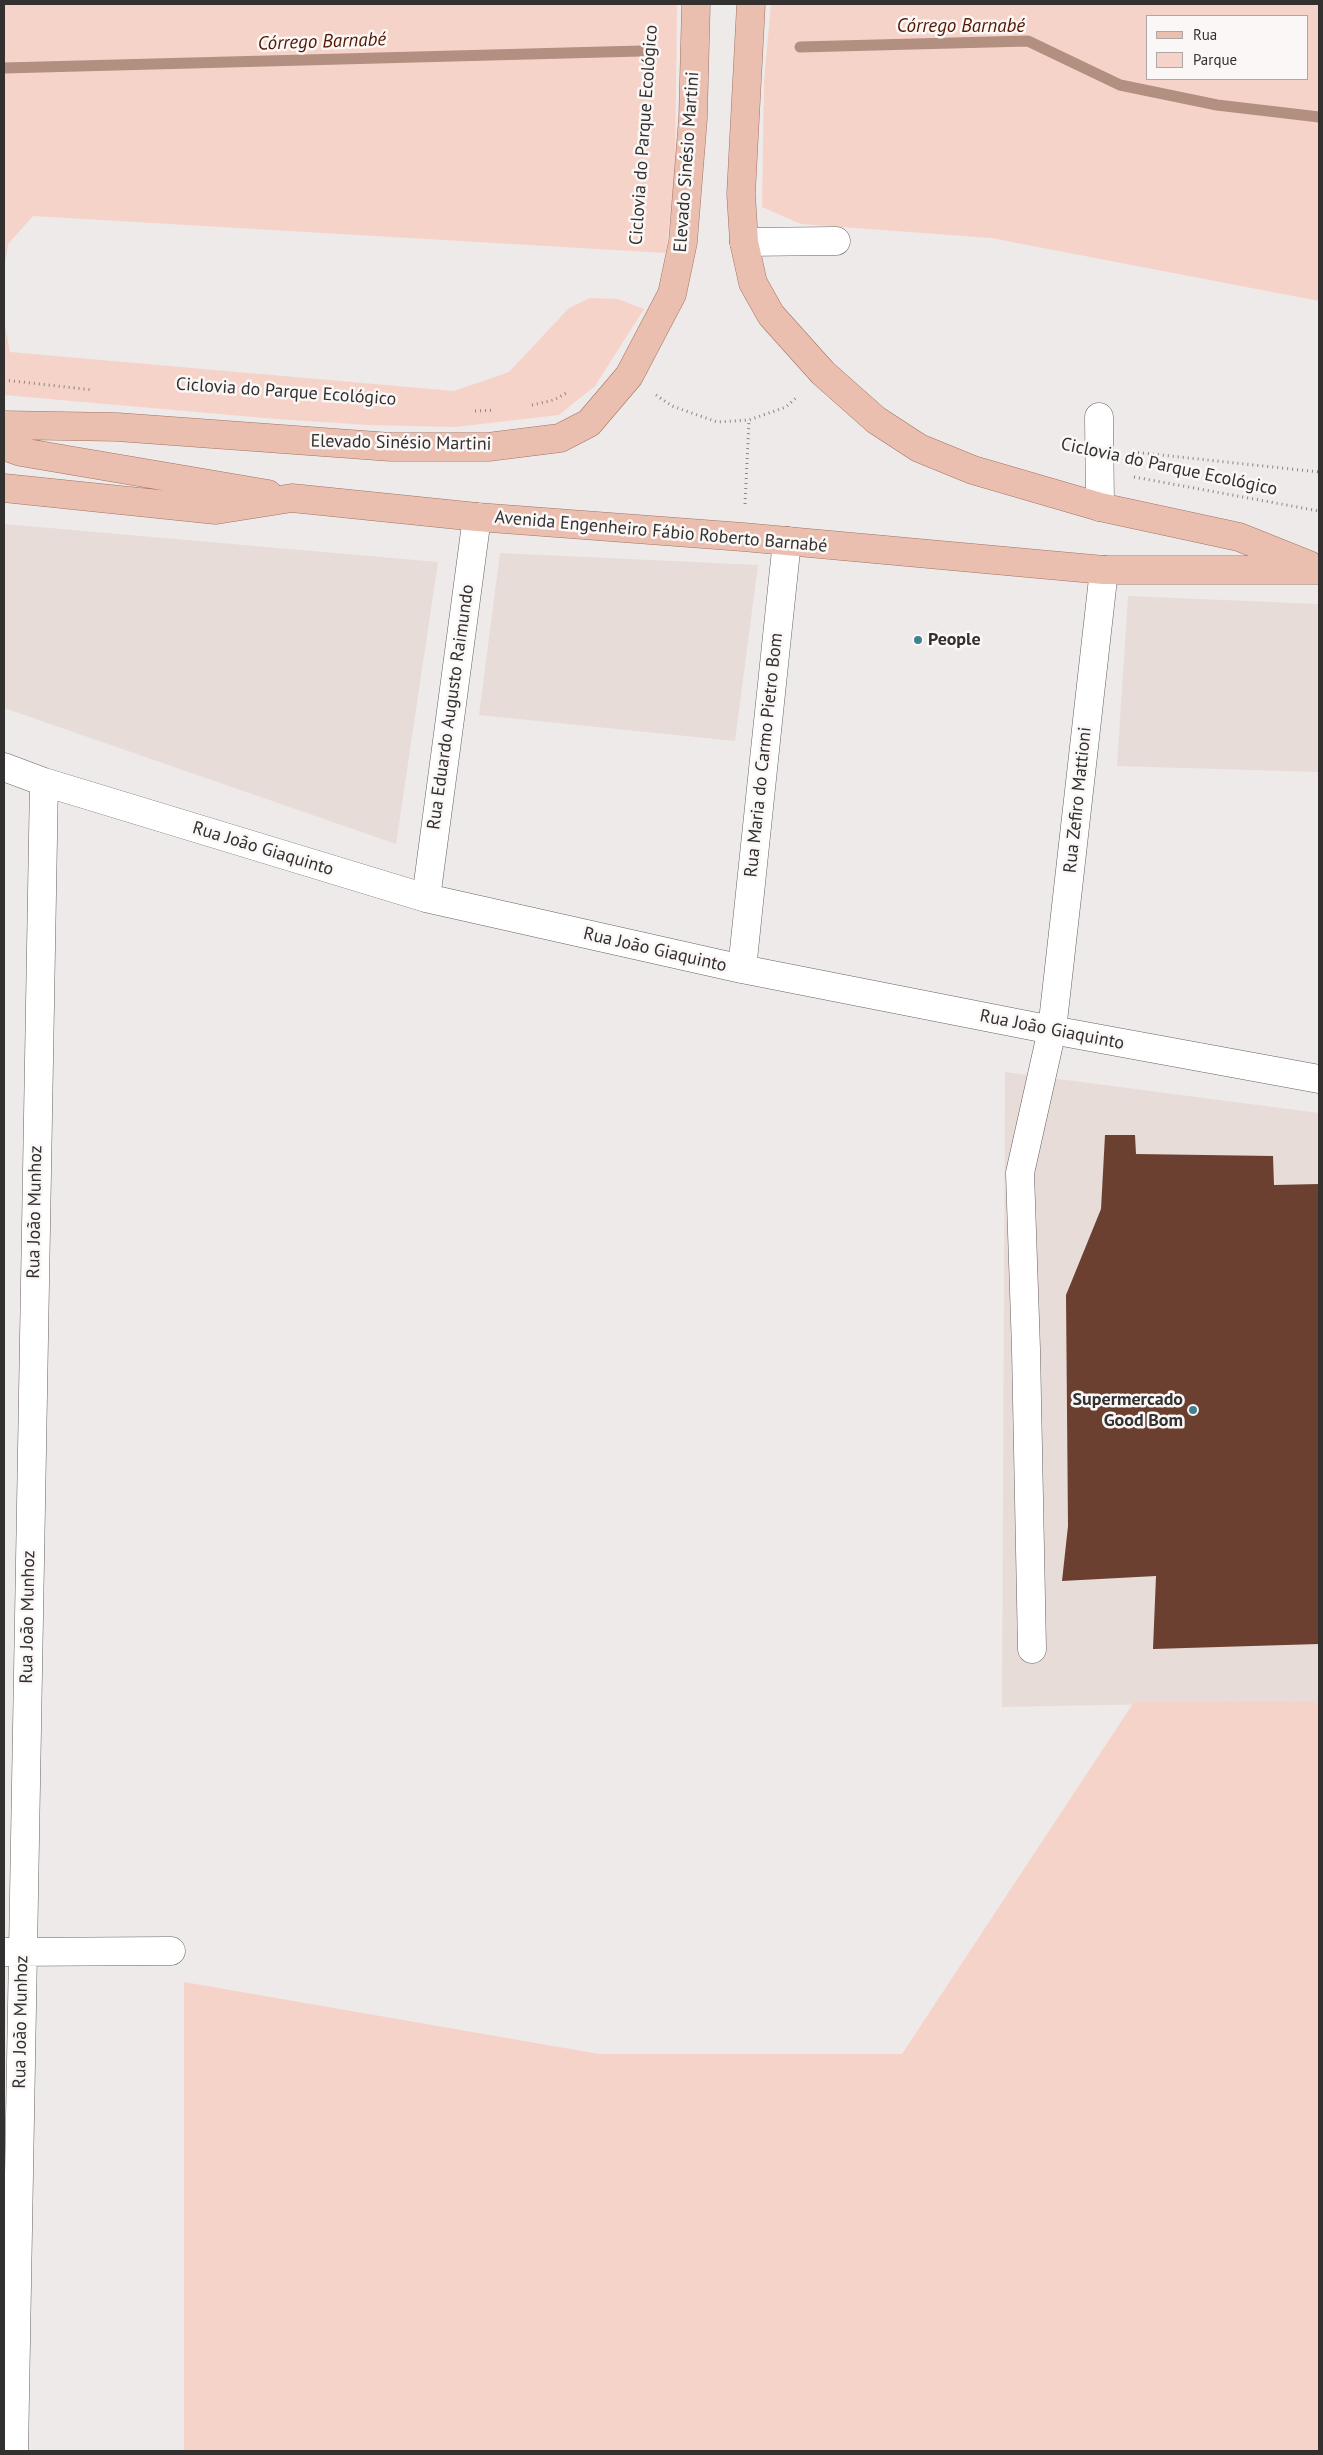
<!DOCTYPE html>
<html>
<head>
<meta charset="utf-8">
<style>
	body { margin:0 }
	#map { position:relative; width:1323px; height:2455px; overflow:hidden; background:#eeeae9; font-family:"PT Sans",sans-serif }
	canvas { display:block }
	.frame { position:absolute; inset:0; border:5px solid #323130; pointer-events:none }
	.legend { position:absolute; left:1146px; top:15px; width:162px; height:65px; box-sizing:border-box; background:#fbf7f6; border:1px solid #aba8a7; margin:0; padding:6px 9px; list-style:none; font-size:15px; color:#323130 }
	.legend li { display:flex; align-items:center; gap:10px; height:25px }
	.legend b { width:25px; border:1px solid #aba8a7 }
</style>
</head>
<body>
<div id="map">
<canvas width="1323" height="2455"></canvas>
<div class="frame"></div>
<ul class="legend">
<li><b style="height:6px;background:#ebbfb0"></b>Rua</li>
<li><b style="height:14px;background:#f6d3c8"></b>Parque</li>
</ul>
</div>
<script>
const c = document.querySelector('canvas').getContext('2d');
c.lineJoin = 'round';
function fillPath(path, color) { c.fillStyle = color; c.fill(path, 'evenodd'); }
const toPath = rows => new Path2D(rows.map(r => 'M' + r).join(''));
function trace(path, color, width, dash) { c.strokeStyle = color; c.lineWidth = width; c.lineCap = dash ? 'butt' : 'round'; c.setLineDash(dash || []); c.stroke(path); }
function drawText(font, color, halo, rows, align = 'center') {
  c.font = font + ' "PT Sans",sans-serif'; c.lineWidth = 5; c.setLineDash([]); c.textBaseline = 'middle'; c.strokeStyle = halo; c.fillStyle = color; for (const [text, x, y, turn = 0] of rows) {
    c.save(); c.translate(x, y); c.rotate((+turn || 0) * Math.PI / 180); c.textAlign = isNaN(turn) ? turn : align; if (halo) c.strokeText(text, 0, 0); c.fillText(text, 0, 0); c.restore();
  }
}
fillPath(toPath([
	[4,524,438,562,396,844,4,708],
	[500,553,758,565,735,741,479,715],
	[1128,596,1319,604,1319,772,1117,766],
	[1005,1072,1319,1113,1319,1701,1002,1707]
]), '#e8dcd8');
fillPath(toPath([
	[4,4,677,4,675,173,666,253,33,216,8,244,4,271],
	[771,4,1319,4,1319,301,991,238,801,224,762,207,764,81],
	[1147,16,1307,16,1307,79,1147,79],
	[590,298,618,299,644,309,595,386,559,415,455,427,368,425,276,419,4,395,4,319,10,352,454,391,509,372,569,308],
	[1319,1701,1319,2451,184,2451,184,1982,599,2054,902,2054,1134,1702]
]), '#f6d3c8');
trace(toPath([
	[800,47,1028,41,1120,85,1217,105,1319,117],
	[4,68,641,51]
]), '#b38f82', 11);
fillPath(toPath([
	[1105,1135,1135,1135,1136,1154,1273,1156,1274,1185,1319,1184,1319,1644,1153,1649,1156,1576,1062,1581,1068,1526,1066,1295,1101,1209]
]), '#6b4031');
const minor = toPath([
	[744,242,836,241],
	[1099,417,1100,507],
	[4,767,44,782,426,898,742,969,1052,1030,1319,1079],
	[426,898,477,517],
	[742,969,787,541],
	[1032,1649,1026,1349,1020,1173,1052,1030,1104,570],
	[4,1952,171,1951],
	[14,2451,44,782]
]);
const major = toPath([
	[751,4,741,194,744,242,753,283,771,315,823,373,876,420,919,448,973,470,1100,507,1239,537,1309,565],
	[4,425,117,427,391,447,488,447,560,438,589,423,629,376,672,294,683,242,693,118,696,4],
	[4,446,21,452,268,494],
	[4,488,216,510,292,498,477,517,743,537,1104,570,1319,570]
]);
trace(minor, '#676362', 29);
trace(major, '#a27261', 29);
trace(toPath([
	[4,380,93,390],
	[656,395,672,406,717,422,749,420,786,407,798,396],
	[532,405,554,400,568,392],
	[475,411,494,410],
	[1133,452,1319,472],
	[1134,477,1319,511],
	[745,504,749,420]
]), '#898685', 3, [1, 4]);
trace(minor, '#fff', 28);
trace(major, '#ebbfb0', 28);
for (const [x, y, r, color] of [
	[918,640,5,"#408093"],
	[1193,1410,5,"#408093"]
]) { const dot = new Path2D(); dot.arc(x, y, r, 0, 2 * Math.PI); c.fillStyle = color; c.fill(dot); trace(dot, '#fbf7f6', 2); }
drawText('18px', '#323130', '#fbf7f6', [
	["Ciclovia do Parque Ecológico",644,135,-86],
	["Elevado Sinésio Martini",687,162,-86],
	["Ciclovia do Parque Ecológico",286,392,4],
	["Elevado Sinésio Martini",401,443,1],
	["Ciclovia do Parque Ecológico",1169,467,12],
	["Avenida Engenheiro Fábio Roberto Barnabé",661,532,5],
	["Rua Eduardo Augusto Raimundo",451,707,-82],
	["Rua Maria do Carmo Pietro Bom",764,755,-84],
	["Rua Zefiro Mattioni",1078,800,-84],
	["Rua João Giaquinto",263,849,17],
	["Rua João Giaquinto",655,950,13],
	["Rua João Giaquinto",1052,1030,11],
	["Rua João Munhoz",35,1212,-89],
	["Rua João Munhoz",28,1617,-89],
	["Rua João Munhoz",21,2022,-89]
]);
drawText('bold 18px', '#323130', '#fbf7f6', [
	["People",928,640],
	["Supermercado",1183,1400,"right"],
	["Good Bom",1183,1421,"right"]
], 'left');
drawText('italic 19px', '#531700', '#fbf7f6', [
	["Córrego Barnabé",961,27],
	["Córrego Barnabé",322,42,-2]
]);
</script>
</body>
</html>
